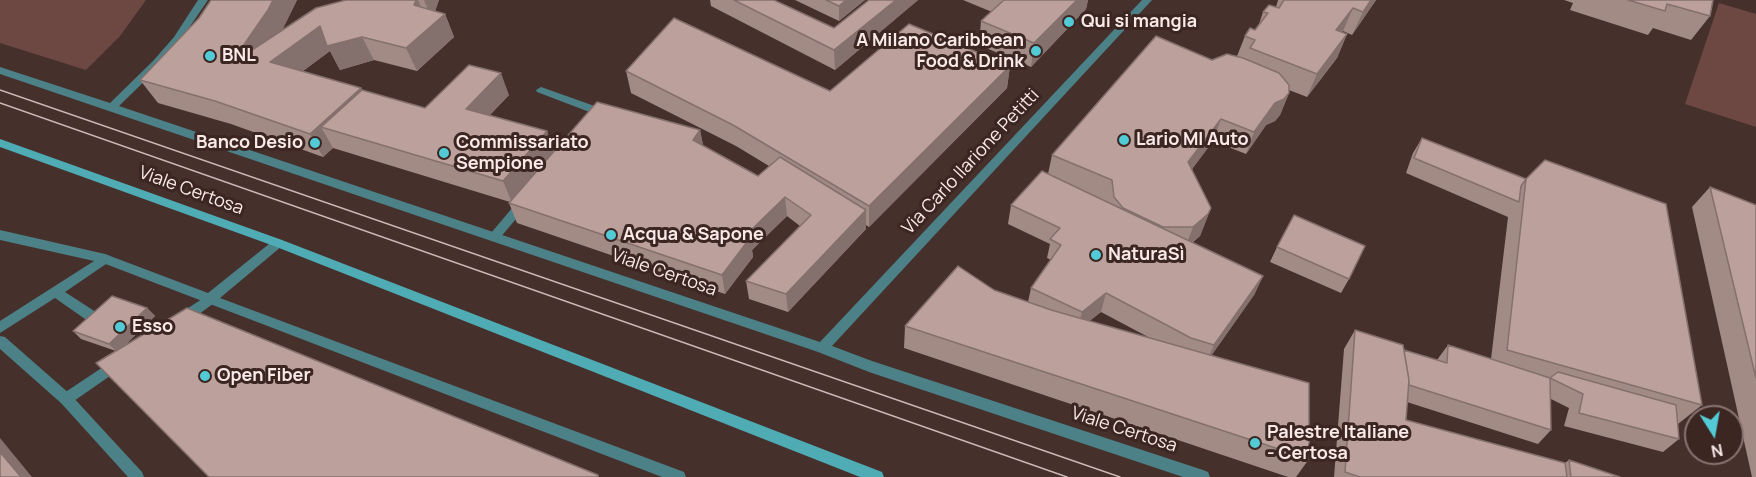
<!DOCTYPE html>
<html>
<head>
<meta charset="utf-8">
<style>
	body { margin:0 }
	#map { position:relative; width:1756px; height:477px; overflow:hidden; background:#46302c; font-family:Manrope,sans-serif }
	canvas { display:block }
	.north { position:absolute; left:1684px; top:405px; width:60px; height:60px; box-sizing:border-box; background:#3b2622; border:2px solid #877471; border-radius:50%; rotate:169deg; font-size:16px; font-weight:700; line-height:24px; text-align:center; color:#f9e9e7 }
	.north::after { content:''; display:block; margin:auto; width:21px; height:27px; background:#52cbd7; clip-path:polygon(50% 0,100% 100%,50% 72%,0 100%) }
</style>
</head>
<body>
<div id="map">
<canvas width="1756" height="477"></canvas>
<div class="north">N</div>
</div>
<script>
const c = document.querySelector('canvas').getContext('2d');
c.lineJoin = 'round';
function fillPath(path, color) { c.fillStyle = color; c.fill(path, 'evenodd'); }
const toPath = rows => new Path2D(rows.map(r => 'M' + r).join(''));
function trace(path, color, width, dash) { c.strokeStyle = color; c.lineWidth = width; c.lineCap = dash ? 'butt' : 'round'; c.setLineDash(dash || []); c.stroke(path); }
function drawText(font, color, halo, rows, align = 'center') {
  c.font = font + ' Manrope,sans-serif'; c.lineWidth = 6; c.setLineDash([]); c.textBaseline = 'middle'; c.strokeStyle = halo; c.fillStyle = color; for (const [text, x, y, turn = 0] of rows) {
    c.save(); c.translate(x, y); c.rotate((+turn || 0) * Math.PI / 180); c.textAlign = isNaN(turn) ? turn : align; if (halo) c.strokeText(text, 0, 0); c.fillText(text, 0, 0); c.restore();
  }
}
fillPath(toPath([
	[0,0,146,0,120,36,86,70,0,43],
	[1719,3,1756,14,1756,127,1685,104]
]), '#6d4842');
fillPath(toPath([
	[541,87,603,109,604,112,600,119,592,119,591,116,592,113,537,92,536,90,541,87],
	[523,199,529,203,527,206,499,239,491,239,489,236,491,233,519,200,523,199],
	[105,254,109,256,111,259,109,262,65,292,105,318,106,322,105,326,100,327,95,326,55,298,0,333,0,321,105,254],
	[210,294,214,295,216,299,214,303,187,323,182,324,177,323,176,319,177,315,210,294],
	[118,357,123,359,125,363,123,367,71,403,66,405,61,403,59,399,61,395,118,357]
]), '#4b8187');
fillPath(toPath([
	[198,0,208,0,180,41,161,65,119,106,820,342,1142,0,1152,0,832,346,872,361,1203,470,1208,472,1210,477,1183,477,869,372,818,352,0,74,0,67,110,103,153,61,174,37,198,0],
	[0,230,105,254,208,293,274,240,282,240,284,243,282,246,220,298,684,472,686,477,662,477,103,263,0,240,0,230],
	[0,336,5,337,71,395,142,472,144,477,128,477,61,403,0,349,0,336]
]), '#4b8187');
fillPath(toPath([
	[0,139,282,240,882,472,884,477,860,477,274,246,0,147,0,139]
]), '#4fabb4');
trace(toPath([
	[0,90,1120,477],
	[0,103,1067,477]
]), '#ccbab8', 1.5);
fillPath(toPath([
	[211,0,297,0,282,30,346,0,439,0,435,11,445,14,454,37,417,71,374,60,340,70,330,51,303,71,361,88,362,90,425,108,509,95,490,115,547,131,554,152,700,130,703,146,758,176,769,166,736,146,631,93,626,71,830,91,1010,66,1007,88,869,227,866,225,866,229,788,312,749,299,746,281,800,226,787,216,752,250,753,257,725,294,517,223,509,203,510,202,333,148,323,157,231,124,158,103,140,80,199,18],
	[710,0,774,0,834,28,869,0,918,0,835,70,711,6],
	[795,0,865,0,839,21],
	[963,0,1088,0,1086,9,1031,67,979,45,981,21,992,12],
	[1278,0,1376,0,1352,35,1343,31,1342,32,1347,34,1337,58,1307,97,1289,90,1289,93,1280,115,1275,121,1266,125,1246,154,1213,141,1192,169,1211,208,1200,236,1192,243,1263,276,1254,295,1211,356,1309,459,1296,477,1288,477,904,348,905,326,994,290,1028,302,1031,288,1051,260,1047,258,1050,244,1008,224,1011,205,1048,174,1052,155,1212,60,1237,56,1245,36,1255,30,1259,24,1263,12,1276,7],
	[1101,312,1150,338,1089,321],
	[1564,0,1713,0,1710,16,1691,40,1653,28,1648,35,1570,10,1573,3],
	[1422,138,1526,179,1702,405,1678,424,1679,439,1663,452,1564,426,1569,408,1551,399,1551,430,1538,444,1407,402,1406,420,1565,463,1569,460,1620,477,1334,477,1344,349,1355,330,1404,350,1437,360,1448,345,1491,359,1508,217,1406,173,1413,153],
	[1710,187,1756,205,1756,477,1752,477,1692,207],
	[1277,247,1349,279,1341,293,1270,262],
	[147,308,155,316,122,348,598,475,599,477,209,477,116,351,81,339,73,331]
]), '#a28a85');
fillPath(toPath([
	[273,0,297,0,281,33,257,70,243,46],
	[416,0,418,0,427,21,414,5],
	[424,0,439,0,432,20],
	[846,0,865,0,839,21,839,6],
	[896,0,918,0,835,70,834,50],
	[1077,0,1088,0,1086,9,1031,67,1034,43],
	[1371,0,1376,0,1352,35,1363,12],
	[1353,8,1343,31,1326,53,1336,30],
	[445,14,454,37,417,71,406,48],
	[320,26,362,37,374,60,340,70,330,51,284,85,270,62],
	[1347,34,1337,58,1307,97,1317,74],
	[1010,66,1007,88,869,227,869,206],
	[501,73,509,95,475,130,466,109],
	[361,88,373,111,321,127,333,148,323,157,310,134],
	[1289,93,1280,115,1275,121,1266,125,1246,154,1254,132,1275,103],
	[1221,119,1213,141,1181,184,1188,162],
	[700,130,704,149,693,140],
	[547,131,554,153,512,203,503,181],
	[785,197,787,216,752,250,753,257,725,294,722,275,746,235],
	[1211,208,1200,236,1185,248,1193,227],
	[866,210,866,229,788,312,786,294],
	[1263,276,1254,295,1206,363,1214,345],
	[1106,293,1101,312,1077,331,1082,312],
	[147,308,155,316,117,352,109,344],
	[0,438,32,477,21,477,0,452]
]), '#84706c');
const building = toPath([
	[211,0,273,0,268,10,243,46,252,50,316,8,346,0,416,0,414,5,445,14,406,48,362,37,327,46,320,26,270,62,361,88,310,134,215,101,140,80,199,18,211,0],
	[734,0,774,0,834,28,869,0,896,0,834,50,734,0],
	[826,0,846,0,839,6,826,0],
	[1004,0,1077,0,1034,43,981,21,1004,0],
	[1284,0,1371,0,1363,12,1353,8,1336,30,1347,34,1317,74,1250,48,1255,40,1245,36,1250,28,1255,30,1268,13,1263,12,1269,5,1279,8,1284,0],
	[1628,0,1713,0,1710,16,1667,4,1665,11,1628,0],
	[674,18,830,91,909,24,1010,66,869,206,733,125,626,71,674,18],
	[1156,36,1212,60,1227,54,1243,58,1279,73,1289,85,1289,93,1284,99,1275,103,1254,132,1221,119,1188,162,1211,208,1208,214,1193,227,1163,227,1123,208,1114,197,1112,180,1052,155,1156,36],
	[469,65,501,73,466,109,547,131,503,181,321,127,362,90,425,108,469,65],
	[597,102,700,130,693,140,758,176,780,157,866,210,786,294,746,281,811,215,785,197,746,235,750,238,722,275,509,203,597,102],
	[1422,138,1526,179,1521,186,1519,202,1414,158,1422,138],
	[1545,160,1666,204,1702,405,1507,350,1526,179,1545,160],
	[1042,171,1263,276,1214,345,1191,338,1106,293,1082,312,1031,288,1061,245,1050,239,1060,228,1011,205,1042,171],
	[1710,187,1756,205,1756,378,1710,187],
	[1294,215,1365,246,1349,279,1277,247,1294,215],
	[958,266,994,290,1051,310,1309,383,1309,459,905,326,958,266],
	[112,296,147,308,109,344,73,331,112,296],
	[187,308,598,475,597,477,209,477,96,363,187,308],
	[1355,330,1403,345,1409,380,1406,420,1565,463,1567,477,1360,477,1345,472,1355,330],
	[1448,345,1550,378,1551,430,1409,385,1409,380,1404,350,1447,363,1448,345],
	[1558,372,1676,405,1679,439,1579,413,1583,394,1550,378,1558,372],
	[0,452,21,477,0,477,0,452],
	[1569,460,1620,477,1571,477,1569,460]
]);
fillPath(building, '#bca09b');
trace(building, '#84706c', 1.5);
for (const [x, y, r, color] of [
	[1069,22,6,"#52cbd7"],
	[1036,51,6,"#52cbd7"],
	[210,56,6,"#52cbd7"],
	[1124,140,6,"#52cbd7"],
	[315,143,6,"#52cbd7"],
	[444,153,6,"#52cbd7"],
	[611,235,6,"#52cbd7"],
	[1096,255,6,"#52cbd7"],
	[120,327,6,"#52cbd7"],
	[205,376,6,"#52cbd7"],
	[1255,443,6,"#52cbd7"]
]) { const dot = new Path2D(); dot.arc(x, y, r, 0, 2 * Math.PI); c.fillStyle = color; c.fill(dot); trace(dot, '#3b2622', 2); }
drawText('bold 18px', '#f9e9e7', '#3b2622', [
	["Qui si mangia",1081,22],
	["A Milano Caribbean",1024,41,"right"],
	["Food & Drink",1024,62,"right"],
	["BNL",222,56],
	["Lario MI Auto",1136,140],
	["Banco Desio",303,143,"right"],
	["Commissariato",456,143],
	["Sempione",456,164],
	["Acqua & Sapone",623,235],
	["NaturaSì",1108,255],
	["Esso",132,327],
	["Open Fiber",217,376],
	["Palestre Italiane",1267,433],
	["- Certosa",1267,454]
], 'left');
drawText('18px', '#f9e9e7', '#3b2622', [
	["Via Carlo Ilarione Petitti",971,162,-47],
	["Viale Certosa",191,191,20],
	["Viale Certosa",664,273,19],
	["Viale Certosa",1124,430,18]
]);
</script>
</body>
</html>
